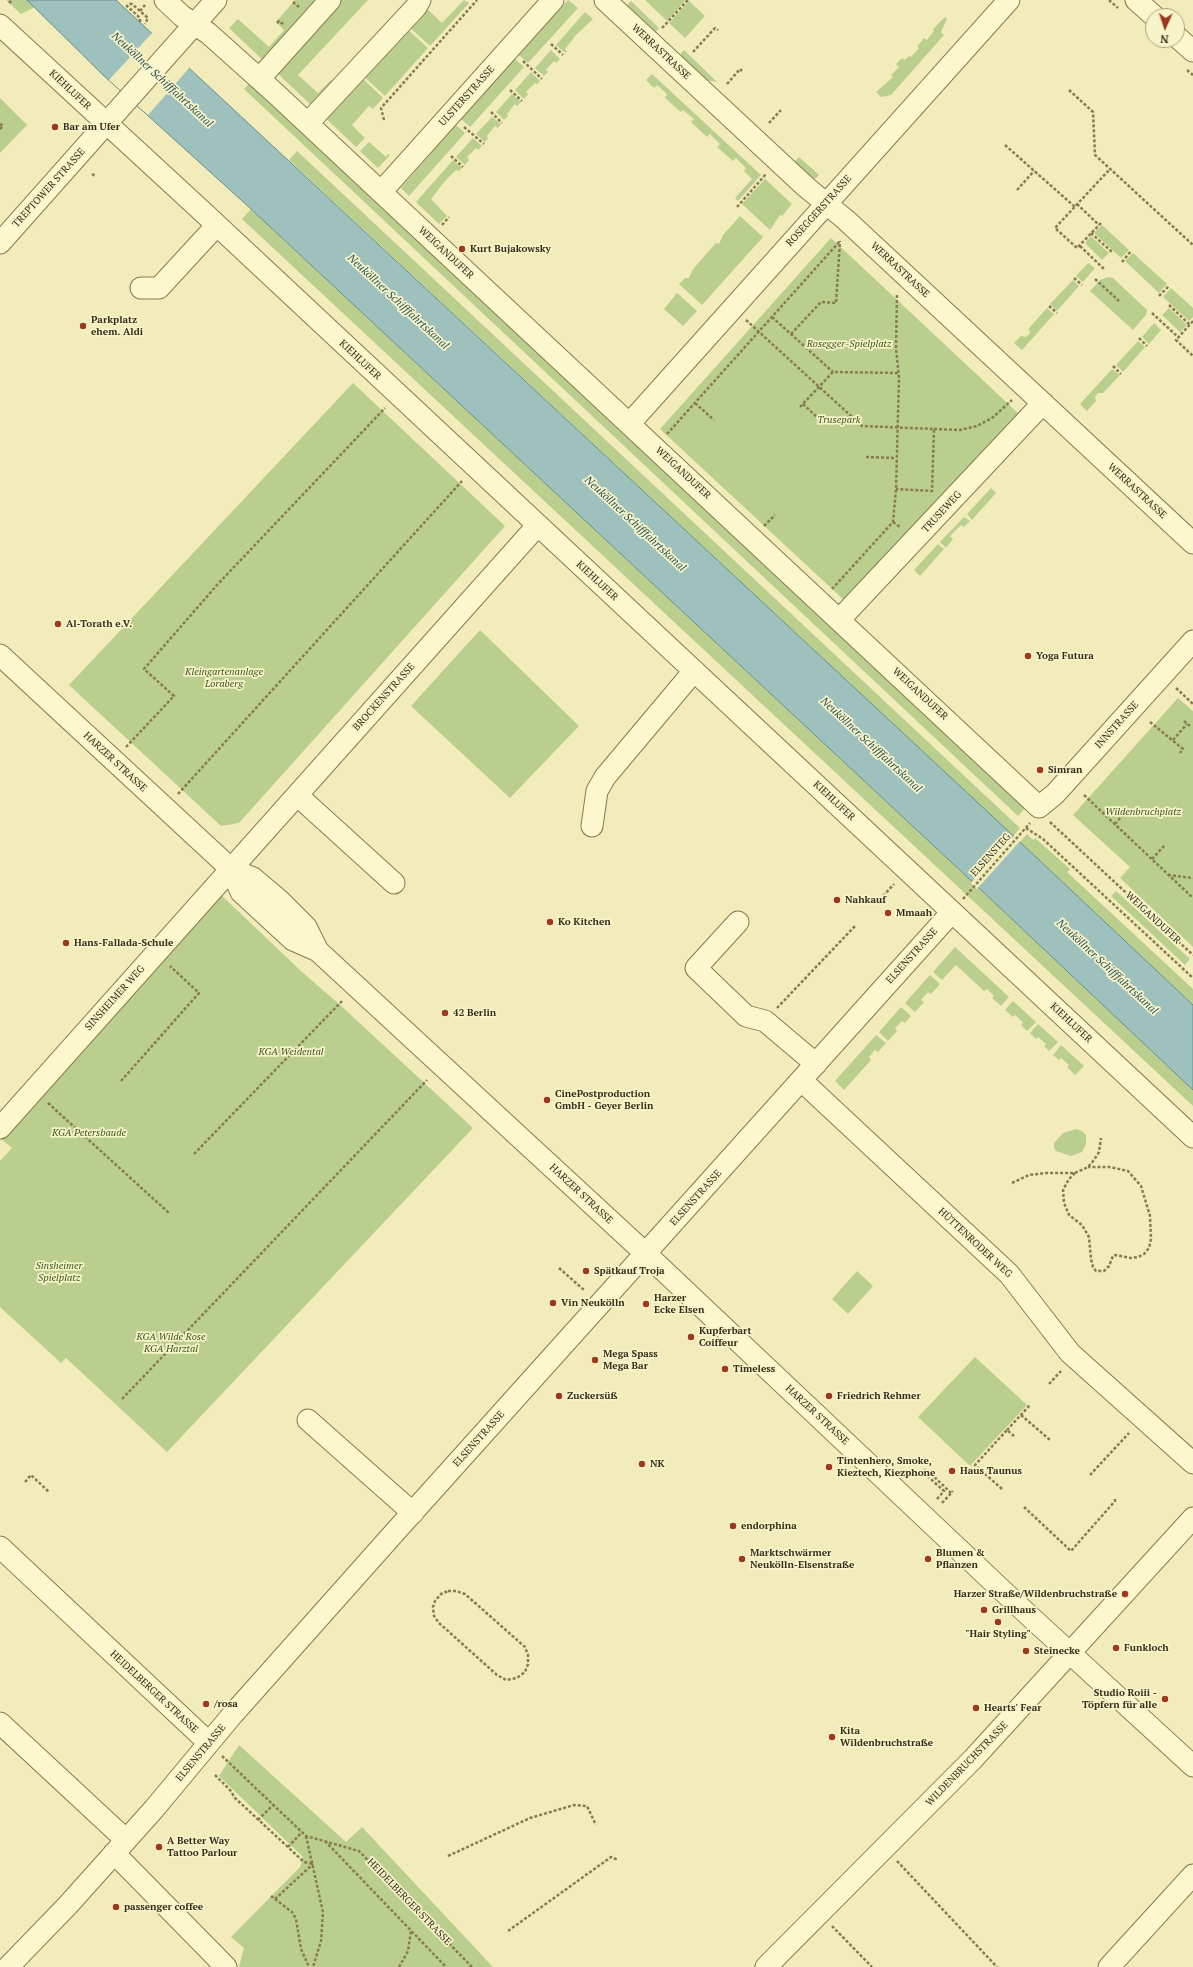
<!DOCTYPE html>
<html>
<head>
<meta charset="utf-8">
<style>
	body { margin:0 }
	#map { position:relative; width:1193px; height:1967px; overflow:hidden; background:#f1ecb9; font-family:"PT Serif",serif }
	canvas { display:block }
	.north { position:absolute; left:1145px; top:8px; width:40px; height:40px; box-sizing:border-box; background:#f8f4c9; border:1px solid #aaa483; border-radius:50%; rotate:183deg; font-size:11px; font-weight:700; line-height:16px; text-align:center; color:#362d19 }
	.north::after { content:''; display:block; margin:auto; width:14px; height:18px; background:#9c381e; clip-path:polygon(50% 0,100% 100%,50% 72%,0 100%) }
</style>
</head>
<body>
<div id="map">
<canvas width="1193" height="1967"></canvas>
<div class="north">N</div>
</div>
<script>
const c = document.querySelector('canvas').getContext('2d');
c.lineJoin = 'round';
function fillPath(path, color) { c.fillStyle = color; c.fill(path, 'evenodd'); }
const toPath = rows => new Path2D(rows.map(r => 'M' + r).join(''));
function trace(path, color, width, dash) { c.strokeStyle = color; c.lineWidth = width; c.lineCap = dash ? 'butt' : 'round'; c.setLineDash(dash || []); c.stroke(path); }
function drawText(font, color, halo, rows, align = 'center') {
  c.font = font + ' "PT Serif",serif'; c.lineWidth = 3.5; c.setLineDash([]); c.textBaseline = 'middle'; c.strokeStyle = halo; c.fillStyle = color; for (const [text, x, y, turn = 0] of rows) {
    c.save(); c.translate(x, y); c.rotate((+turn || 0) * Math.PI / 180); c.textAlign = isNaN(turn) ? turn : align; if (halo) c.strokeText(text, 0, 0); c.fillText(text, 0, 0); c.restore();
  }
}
fillPath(toPath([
	[6,0,27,0,35,7,21,14],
	[295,0,325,0,267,64,229,28,238,19,269,47,284,30,276,22],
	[336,0,368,0,298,75,318,93,331,80,337,85,315,109,273,69],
	[464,0,469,3,430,46,406,24,423,5,442,23],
	[568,0,578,8,528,63,519,55],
	[645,0,686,0,667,21],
	[631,1,659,28,655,33,626,6],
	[689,1,705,16,685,38,669,23],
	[585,12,593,19,576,35,565,49,567,51,565,53,556,45],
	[945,17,947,19,941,32,944,35,891,95,881,97,876,92,893,77,891,75,899,67,896,64,902,58,905,60,909,56,911,57,919,48,917,47,924,38,927,40,934,31,933,29],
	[404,26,428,48,385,96,360,73],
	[551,50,560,59,556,63,554,61,546,70,548,72,544,76,535,68],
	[684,50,717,82,706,80,681,57,681,53],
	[515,59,524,67,470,127,461,119],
	[531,72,540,81,537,84,535,83,526,92,528,94,524,99,515,90],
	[652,74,761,175,738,201,735,198,752,179,744,171,746,168,736,158,733,161,717,147,720,144,710,134,707,137,691,122,694,119,683,110,681,112,665,98,667,94,657,85,654,88,646,80],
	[359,75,383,98,373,109,369,106,352,125,365,138,356,147,321,114],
	[250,83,1026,807,1018,816,244,89],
	[512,94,521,102,517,106,515,104,507,114,508,116,504,120,496,112],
	[0,98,27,125,0,153],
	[492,117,501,124,498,128,495,126,487,136,488,138,485,142,476,134],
	[456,125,465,133,409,196,401,188],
	[473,138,482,146,478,150,476,148,467,157,469,160,465,165,456,157],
	[369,142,386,157,388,154,390,155,378,168,360,151],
	[297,151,1020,828,1013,836,289,160],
	[799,157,819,175,814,180,794,162],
	[453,160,462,168,459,171,456,170,445,181,431,199,447,216,439,224,416,202],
	[765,179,792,204,782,216,780,215,770,230,742,204],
	[251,209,979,888,1193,1090,1193,1106,242,219],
	[740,216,763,237,702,305,679,284,685,278,689,278,693,269,716,243,719,244,723,235],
	[1102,225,1129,250,1121,258,1094,233],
	[1091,236,1109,253,1102,260,1085,243],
	[831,238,1019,414,844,600,660,429],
	[1133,253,1167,284,1159,293,1125,261],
	[1088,263,1095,268,1083,282,1076,276],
	[1108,277,1113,278,1147,310,1146,315,1133,330,1090,291,1100,280],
	[1073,280,1079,286,1057,311,1050,304],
	[1171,288,1193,308,1193,317,1189,321,1163,297],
	[677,293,697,311,683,326,664,309],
	[1047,308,1054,314,1022,350,1014,343,1021,336,1026,337,1030,333,1029,328],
	[1169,308,1187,325,1180,332,1162,315],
	[1154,323,1161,330,1149,344,1142,337],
	[1138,341,1145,347,1123,372,1116,365],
	[1112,369,1120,375,1103,393,1098,393,1095,397,1096,401,1087,411,1080,404],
	[353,383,505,526,239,823,221,826,69,685],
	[991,488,996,493,972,520,967,514],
	[964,517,970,521,964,527,961,525,950,536,953,539,946,548,940,542],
	[938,544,944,549,920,576,914,570],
	[480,630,579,726,510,798,411,706],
	[1178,698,1193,711,1193,947,1120,878,1130,867,1073,815],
	[1027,834,1033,840,1035,838,1070,869,1067,872,1193,989,1193,1005,1020,842],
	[1116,891,1190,959,1185,965,1111,896],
	[219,893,302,972,339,1004,473,1128,167,1452,66,1358,61,1363,0,1307,0,1161,12,1148,0,1138],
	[955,947,1009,997,1001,1006,992,998,994,996,987,989,984,991,956,965,942,980,933,972],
	[930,975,940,984,931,994,928,992,921,1000,924,1002,915,1012,905,1003],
	[1013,1001,1036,1022,1027,1031,1021,1025,1023,1022,1015,1015,1013,1017,1005,1010],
	[901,1007,911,1016,905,1023,902,1021,895,1028,897,1031,888,1041,879,1032],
	[1038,1024,1058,1042,1049,1051,1044,1046,1046,1044,1038,1037,1036,1039,1030,1033],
	[876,1035,886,1043,878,1052,875,1050,869,1057,871,1060,844,1090,835,1081],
	[1061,1045,1084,1066,1075,1075,1067,1067,1069,1065,1061,1058,1059,1060,1053,1055],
	[1076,1129,1082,1131,1086,1135,1086,1144,1082,1152,1071,1156,1056,1151,1054,1148,1054,1143,1063,1133],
	[857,1271,873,1286,848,1314,832,1299],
	[975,1357,1027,1405,970,1466,918,1417],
	[239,1745,346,1842,362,1827,493,1967,239,1967,244,1948,231,1937,300,1867,303,1857,219,1776]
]), '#bacf8d');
const water = toPath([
	[27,0,116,0,1020,842,1193,1005,1193,1090,979,888,251,209,103,75,27,0]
]);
fillPath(water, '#9ec1be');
trace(water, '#668e8d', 1);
fillPath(toPath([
	[153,32,191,66,148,115,109,80],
	[1015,835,1021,840,977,889,971,883]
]), '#f1ecb9');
const minor = toPath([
	[165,0,182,16,208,33,275,93,1039,807,1055,794,1193,641],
	[605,0,806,187,846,220,1193,543],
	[1136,0,1154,16],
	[0,25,204,213,1193,1137],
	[1177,37,1193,51],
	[260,78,330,0],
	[308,123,416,7,420,0],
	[381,192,553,0],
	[0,243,216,0],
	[141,288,159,288,217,225],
	[630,423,1009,0],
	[840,619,1043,403],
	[0,655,231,869,253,878,279,900,306,927,318,951],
	[297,795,394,883],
	[592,826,597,791,605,777,694,671],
	[231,869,241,892,293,940,318,951,645,1253,1023,1610,1193,1766],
	[738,922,696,968,746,1016,765,1021,816,1064],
	[801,1080,1009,1274,1070,1353,1193,1463],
	[0,1128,537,526],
	[308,1420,413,1513],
	[0,1547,209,1743],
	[0,1723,126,1840],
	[114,1853,226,1967],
	[8,1967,68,1905,154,1809,233,1714,395,1532,952,912],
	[766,1967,973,1759,1193,1518],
	[1109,1967,1193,1875]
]);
trace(minor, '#887b53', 23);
trace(toPath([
	[1109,0,1118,8],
	[293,2,299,7],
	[9,3,12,0],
	[140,11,145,5],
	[140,22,140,18,127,6,129,4,132,4,148,18,145,24],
	[277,23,279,21,283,24],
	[662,28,688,0],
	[1147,34,1153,39],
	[551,44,563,55],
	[693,52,715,28,718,30],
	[523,61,542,79],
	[1187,70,1193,75],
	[727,84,740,69,742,71],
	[510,90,522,101],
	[1069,90,1093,112,1095,155,1193,245],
	[491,112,502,123],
	[384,120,381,108,477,0],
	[769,123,781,110],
	[0,124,3,126,0,129],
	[464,127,484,144],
	[1005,145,1075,207],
	[451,156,463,167],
	[92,174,95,176],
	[1017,190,1034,171],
	[1077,204,1099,225],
	[737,207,766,174],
	[1101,223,1077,248,1055,228,1110,169],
	[442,225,449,217],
	[1091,233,1112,252],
	[1080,246,1104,269],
	[1122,262,1131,251],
	[1074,278,1082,285],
	[1095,279,1119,301],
	[1159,296,1169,286],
	[1169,305,1190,325],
	[1049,306,1057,313],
	[1152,313,1178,337],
	[772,317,833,372],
	[746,320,862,426,934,429,932,491,896,489],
	[1193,321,1176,340,1193,356],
	[791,334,821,302,836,303,840,241],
	[1139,338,1147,346],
	[1113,366,1121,374],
	[695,403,714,420],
	[803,404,817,417],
	[800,407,833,372,899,373],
	[934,429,960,430,977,426,992,418,1012,400],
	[667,434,840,241],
	[866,457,896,458],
	[893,522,900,527],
	[764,526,775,515],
	[832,589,893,522,896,489,899,378,896,348,897,294],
	[1176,688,1193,704],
	[1184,721,1190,726],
	[1150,722,1183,749,1180,753],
	[1173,740,1187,724],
	[126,747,174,696,144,669,217,585,385,408],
	[178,794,462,481],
	[1084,795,1193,898],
	[1050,822,1193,955],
	[1115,824,1128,809],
	[1026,828,1043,839,1193,978],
	[1152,859,1165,845],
	[1168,875,1193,878],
	[883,896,894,884],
	[963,899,1030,823],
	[777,1008,855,926],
	[121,1081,199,993,170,966],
	[48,1103,169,1213],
	[194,1154,342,1001],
	[1075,1173,1069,1179,1063,1190,1064,1203,1069,1215,1082,1225,1089,1237,1091,1259,1093,1267,1096,1271,1104,1271,1109,1266,1113,1256,1115,1255,1131,1258,1138,1257,1144,1254,1149,1248,1151,1239,1150,1216,1141,1186,1128,1171,1110,1167,1088,1167],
	[1012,1183,1029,1175,1046,1173,1075,1173,1088,1167,1094,1160,1099,1152,1101,1138],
	[559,1268,584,1290],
	[1049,1384,1061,1371],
	[122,1399,427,1080],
	[1021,1415,1050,1440],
	[1007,1430,1030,1405],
	[1090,1475,1129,1433],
	[25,1482,31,1475,49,1492],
	[1002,1489,975,1465,1007,1430,1014,1436],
	[937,1499,944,1491,923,1472,926,1469,951,1493],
	[942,1503,953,1491],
	[1024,1507,1071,1551,1115,1501,1115,1497],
	[448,1591,456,1591,465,1594,525,1647,528,1655,528,1664,525,1672,517,1678,506,1680,497,1675,439,1623,434,1616,433,1607,435,1601,441,1594,448,1591],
	[222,1756,306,1836,359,1851,472,1967],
	[215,1775,230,1790,235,1798,304,1862,313,1864],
	[258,1820,273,1805],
	[306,1836,323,1912,321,1941,313,1967],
	[325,1841,446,1967],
	[288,1847,302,1832],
	[448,1856,530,1818,574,1805,587,1806,596,1825],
	[897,1861,997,1967],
	[271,1896,292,1912,296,1919,301,1949,309,1967],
	[275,1899,313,1864],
	[832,1926,872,1967],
	[508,1931,611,1857,618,1860],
	[399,1967,408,1951,411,1931]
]), '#887b53', 2.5, [3, 2]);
trace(minor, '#fcf7cd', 21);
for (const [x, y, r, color] of [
	[55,127,4,"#9c381e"],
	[462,249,4,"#9c381e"],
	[83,326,4,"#9c381e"],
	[58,624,4,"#9c381e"],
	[1028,656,4,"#9c381e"],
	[1040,770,4,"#9c381e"],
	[837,900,4,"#9c381e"],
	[888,913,4,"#9c381e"],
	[550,922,4,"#9c381e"],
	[66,943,4,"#9c381e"],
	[445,1013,4,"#9c381e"],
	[547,1100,4,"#9c381e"],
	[586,1271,4,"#9c381e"],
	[553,1303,4,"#9c381e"],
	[646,1304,4,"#9c381e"],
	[691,1337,4,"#9c381e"],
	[595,1360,4,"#9c381e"],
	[725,1369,4,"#9c381e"],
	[559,1396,4,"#9c381e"],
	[829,1396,4,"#9c381e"],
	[642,1464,4,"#9c381e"],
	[829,1467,4,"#9c381e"],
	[952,1471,4,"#9c381e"],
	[733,1526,4,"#9c381e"],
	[742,1559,4,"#9c381e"],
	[928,1559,4,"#9c381e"],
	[1125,1594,4,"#9c381e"],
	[984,1610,4,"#9c381e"],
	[998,1622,4,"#9c381e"],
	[1116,1648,4,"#9c381e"],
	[1026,1651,4,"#9c381e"],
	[1165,1699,4,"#9c381e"],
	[206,1704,4,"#9c381e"],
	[976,1708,4,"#9c381e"],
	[832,1737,4,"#9c381e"],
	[159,1847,4,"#9c381e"],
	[116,1907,4,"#9c381e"]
]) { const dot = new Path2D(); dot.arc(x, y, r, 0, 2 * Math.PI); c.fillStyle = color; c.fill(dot); trace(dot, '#f8f4c9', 1.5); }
drawText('10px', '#362d19', '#f8f4c9', [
	["WERRASTRASSE",661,52,43],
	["KIEHLUFER",70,90,43],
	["ULSTERSTRASSE",467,96,-48],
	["TREPTOWER STRASSE",49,188,-48],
	["ROSEGGERSTRASSE",819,211,-48],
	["WEIGANDUFER",446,253,43],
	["WERRASTRASSE",900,270,43],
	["KIEHLUFER",360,360,43],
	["WEIGANDUFER",683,473,43],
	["WERRASTRASSE",1137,491,43],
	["TRUSEWEG",942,512,-47],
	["KIEHLUFER",597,581,43],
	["WEIGANDUFER",920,694,43],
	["BROCKENSTRASSE",384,697,-48],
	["INNSTRASSE",1117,725,-48],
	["HARZER STRASSE",115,762,43],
	["KIEHLUFER",834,801,43],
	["ELSENSTEG",991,855,-48],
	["WEIGANDUFER",1153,918,43],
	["ELSENSTRASSE",912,956,-48],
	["SINSHEIMER WEG",115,998,-48],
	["KIEHLUFER",1071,1023,43],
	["HARZER STRASSE",581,1194,43],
	["ELSENSTRASSE",696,1198,-48],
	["HÜTTENRODER WEG",975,1243,43],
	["HARZER STRASSE",817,1415,43],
	["ELSENSTRASSE",479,1439,-48],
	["HEIDELBERGER STRASSE",154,1692,43],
	["ELSENSTRASSE",201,1753,-50],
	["WILDENBRUCHSTRASSE",967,1764,-46],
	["HEIDELBERGER STRASSE",409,1902,46]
]);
drawText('bold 10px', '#362d19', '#f8f4c9', [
	["Bar am Ufer",63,127],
	["Kurt Bujakowsky",470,249],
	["Parkplatz",91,320],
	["ehem. Aldi",91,332],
	["Al-Torath e.V.",66,624],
	["Yoga Futura",1036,656],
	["Simran",1048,770],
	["Nahkauf",845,900],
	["Mmaah",896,913],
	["Ko Kitchen",558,922],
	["Hans-Fallada-Schule",74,943],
	["42 Berlin",453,1013],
	["CinePostproduction",555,1094],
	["GmbH - Geyer Berlin",555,1106],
	["Spätkauf Troja",594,1271],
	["Harzer",654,1298],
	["Ecke Elsen",654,1310],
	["Vin Neukölln",561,1303],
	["Kupferbart",699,1331],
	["Coiffeur",699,1343],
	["Mega Spass",603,1354],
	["Mega Bar",603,1366],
	["Timeless",733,1369],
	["Zuckersüß",567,1396],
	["Friedrich Rehmer",837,1396],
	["Tintenhero, Smoke,",837,1461],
	["Kieztech, Kiezphone",837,1473],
	["NK",650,1464],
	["Haus Taunus",960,1471],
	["endorphina",741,1526],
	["Marktschwärmer",750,1553],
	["Neukölln-Elsenstraße",750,1565],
	["Blumen &",936,1553],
	["Pflanzen",936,1565],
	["Harzer Straße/Wildenbruchstraße",1117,1594,"right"],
	["Grillhaus",992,1610],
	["\"Hair Styling\"",998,1634,"center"],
	["Funkloch",1124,1648],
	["Steinecke",1034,1651],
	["Studio Roiii -",1157,1693,"right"],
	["Töpfern für alle",1157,1705,"right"],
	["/rosa",214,1704],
	["Hearts' Fear",984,1708],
	["Kita",840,1731],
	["Wildenbruchstraße",840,1743],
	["A Better Way",167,1841],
	["Tattoo Parlour",167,1853],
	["passenger coffee",124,1907]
], 'left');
drawText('italic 10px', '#3b541e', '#f8f4c9', [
	["Rosegger-Spielplatz",849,344],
	["Trusepark",839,420],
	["Kleingartenanlage",224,672],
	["Loraberg",224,684],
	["Wildenbruchplatz",1143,812],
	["KGA Weidental",291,1052],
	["KGA Petersbaude",89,1133],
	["Sinsheimer",59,1266],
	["Spielplatz",59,1278],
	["KGA Wilde Rose",171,1337],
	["KGA Harztal",171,1349]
]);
drawText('italic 11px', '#275057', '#f8f4c9', [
	["Neuköllner Schifffahrtskanal",162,80,43],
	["Neuköllner Schifffahrtskanal",398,302,43],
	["Neuköllner Schifffahrtskanal",635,524,43],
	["Neuköllner Schifffahrtskanal",871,745,43],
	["Neuköllner Schifffahrtskanal",1107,967,43]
]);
</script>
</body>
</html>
